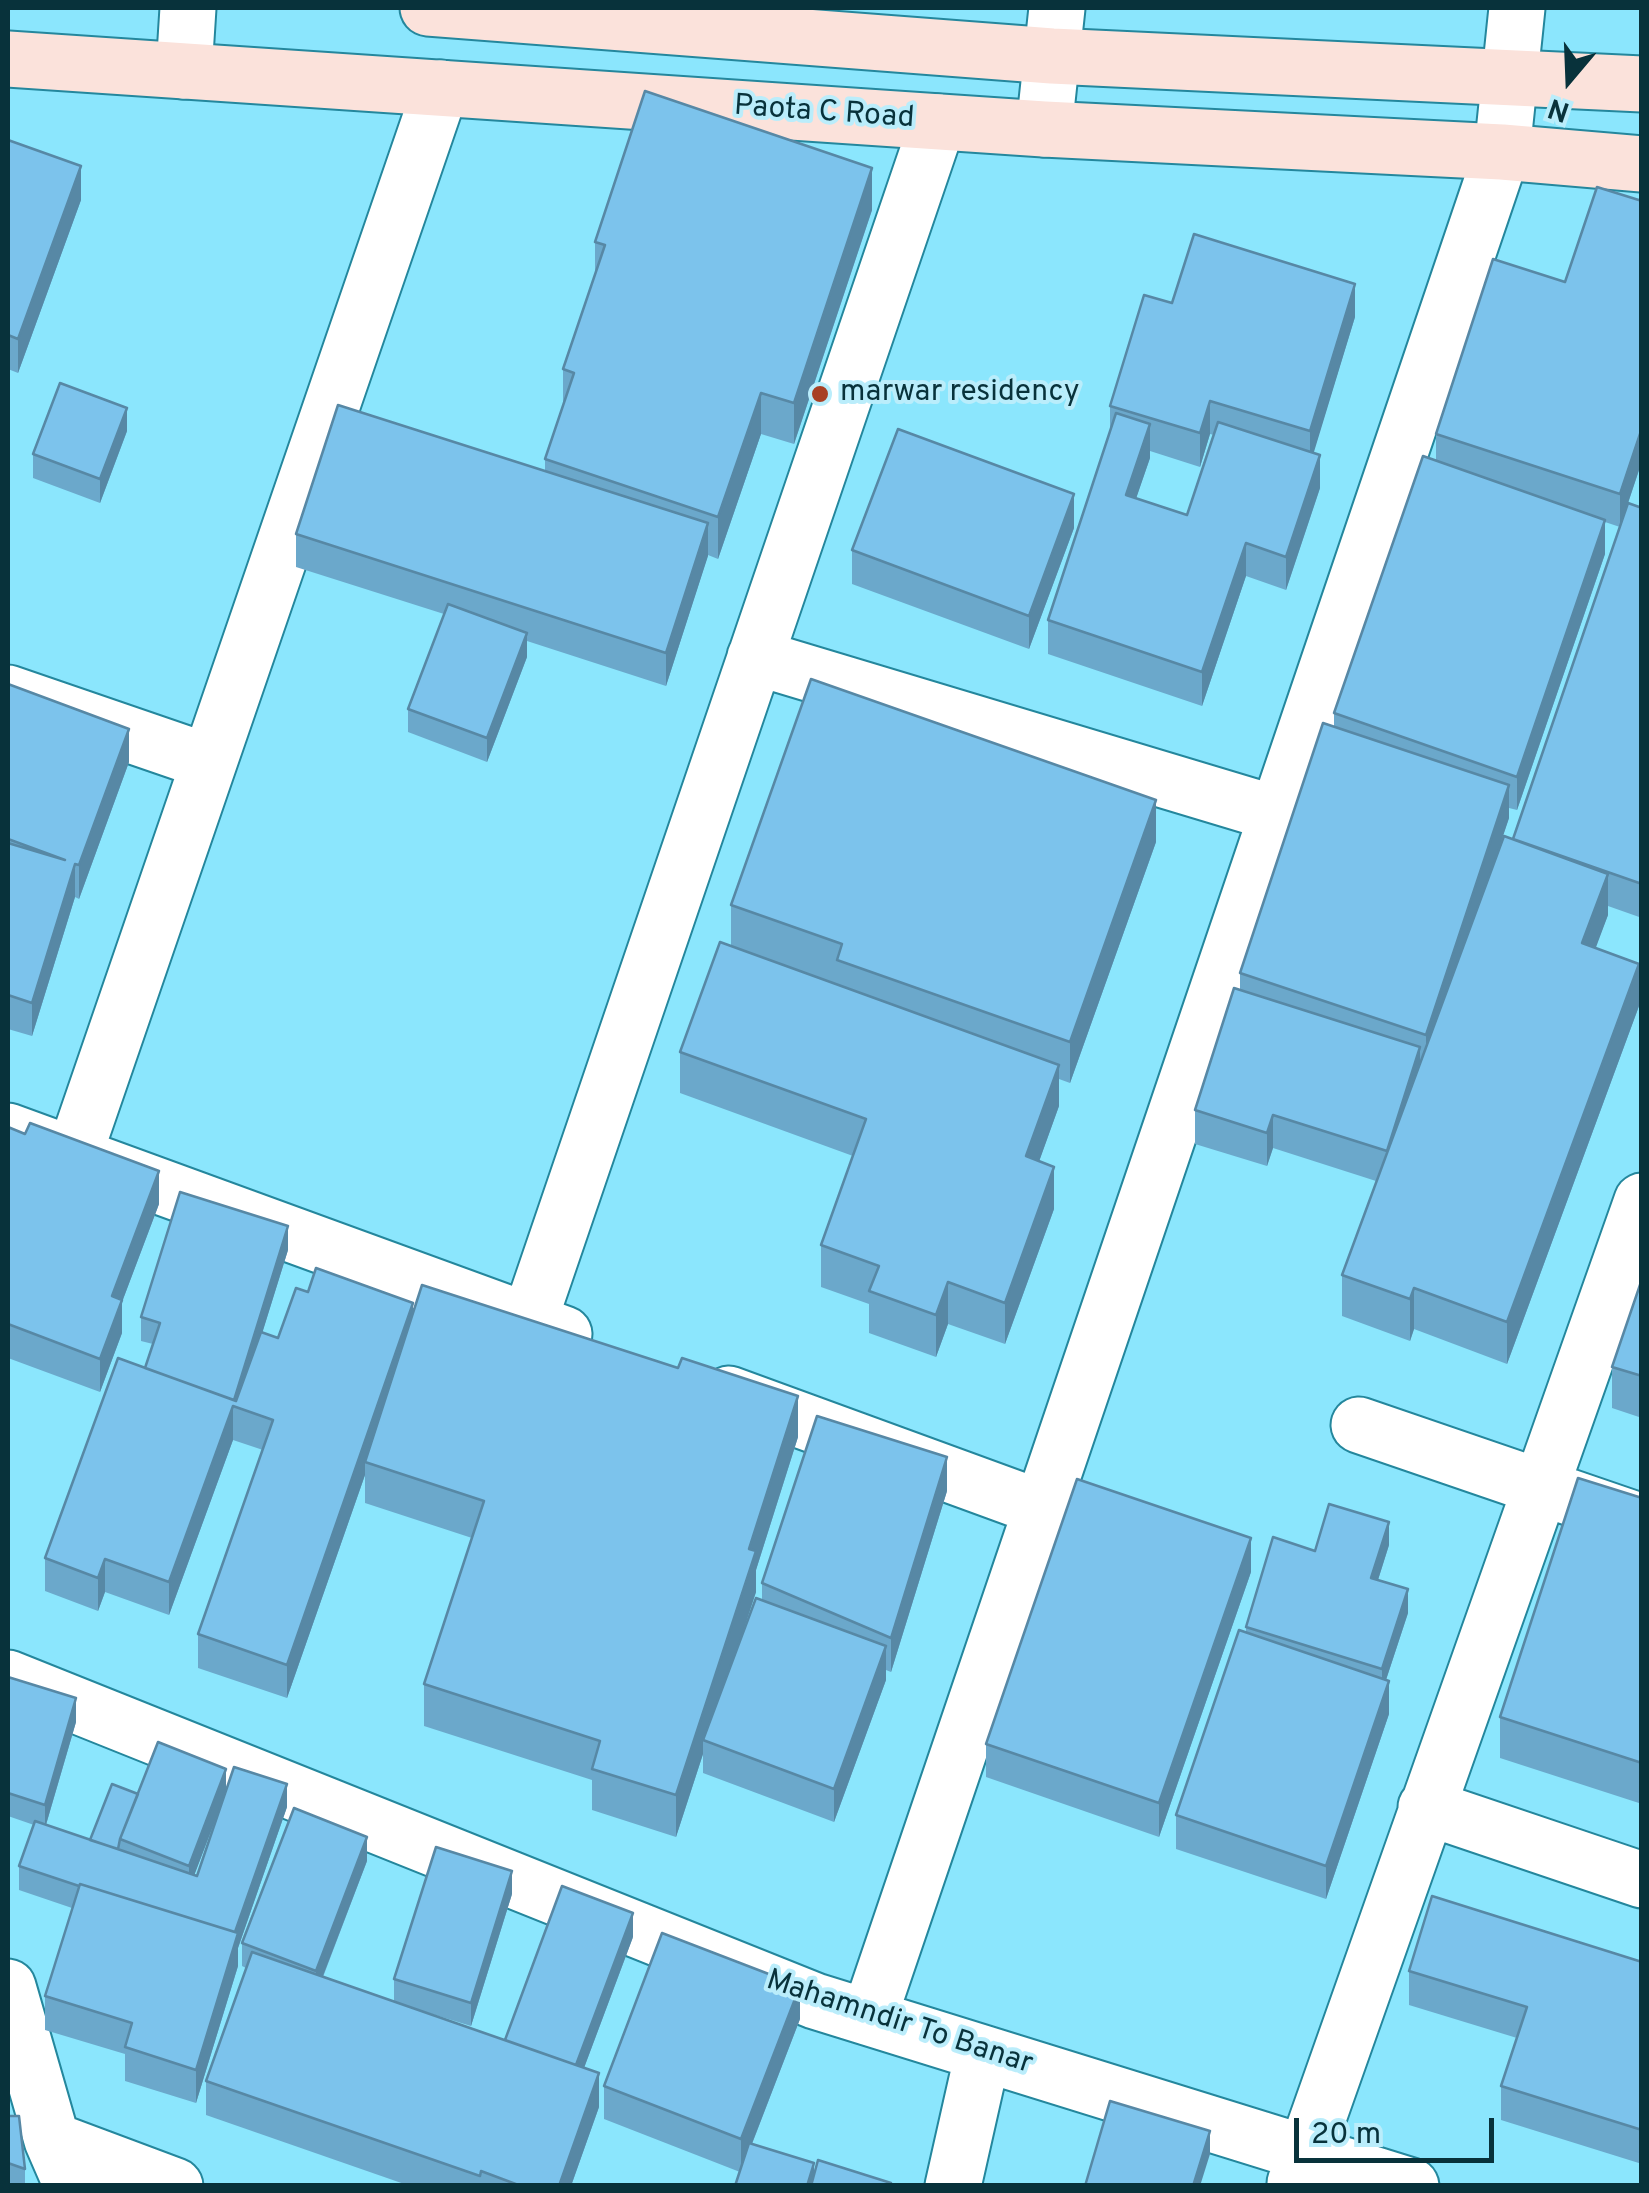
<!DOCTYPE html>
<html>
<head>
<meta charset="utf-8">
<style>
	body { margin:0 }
	#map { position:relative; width:1649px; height:2193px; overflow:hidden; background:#8be6fd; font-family:Overpass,sans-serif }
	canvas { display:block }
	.frame { position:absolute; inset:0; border:10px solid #08323b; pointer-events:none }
	.north { position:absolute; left:1519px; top:30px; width:100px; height:100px; -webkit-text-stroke:8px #baedfb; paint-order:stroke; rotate:199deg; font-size:28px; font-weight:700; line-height:40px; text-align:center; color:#08323b }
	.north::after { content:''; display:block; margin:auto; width:35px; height:45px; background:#08323b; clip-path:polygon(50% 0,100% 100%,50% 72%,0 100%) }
	.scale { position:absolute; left:1294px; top:2118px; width:200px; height:45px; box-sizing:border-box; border:5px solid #08323b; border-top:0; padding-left:12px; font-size:30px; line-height:35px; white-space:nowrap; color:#08323b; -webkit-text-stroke:8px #baedfb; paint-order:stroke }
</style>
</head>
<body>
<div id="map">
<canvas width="1649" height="2193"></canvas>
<div class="frame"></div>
<div class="north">N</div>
<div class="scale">20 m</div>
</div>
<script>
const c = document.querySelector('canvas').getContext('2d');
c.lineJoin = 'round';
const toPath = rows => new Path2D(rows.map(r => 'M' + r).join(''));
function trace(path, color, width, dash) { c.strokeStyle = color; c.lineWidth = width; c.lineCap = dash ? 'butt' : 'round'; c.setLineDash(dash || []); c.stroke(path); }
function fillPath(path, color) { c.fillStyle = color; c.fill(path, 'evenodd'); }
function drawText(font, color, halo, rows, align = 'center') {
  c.font = font + ' Overpass,sans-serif'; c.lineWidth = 8; c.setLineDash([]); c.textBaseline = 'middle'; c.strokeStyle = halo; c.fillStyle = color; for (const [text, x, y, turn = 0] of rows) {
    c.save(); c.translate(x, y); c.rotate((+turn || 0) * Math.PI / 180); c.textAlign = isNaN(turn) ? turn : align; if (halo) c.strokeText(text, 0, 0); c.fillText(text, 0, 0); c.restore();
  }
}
const street = toPath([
	[184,71,188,8],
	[1044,129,1057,8],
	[755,657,1277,814],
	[8,693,209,762],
	[8,1131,564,1334],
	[74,1155,441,88],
	[529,1321,938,122],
	[729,1394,1041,1508],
	[1359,1425,1642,1522],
	[8,1678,815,2001,1411,2186],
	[1426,1807,1642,1880],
	[8,1987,52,2140,72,2186],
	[869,2017,1502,152,1517,8],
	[52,2140,175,2186],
	[1295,2183,1642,1201],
	[953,2186,983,2053]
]);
const secondary = toPath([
	[428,8,1052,56,1642,84],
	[8,59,1044,129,1502,152,1642,164]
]);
trace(street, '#24879d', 59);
trace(secondary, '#24879d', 59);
trace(street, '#fff', 55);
trace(secondary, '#fbe2db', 55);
fillPath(toPath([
	[8,140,81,200,18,373,8,369],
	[1642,201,1642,461,1620,527,1605,522,1605,554,1517,810,1509,808,1509,818,1500,844,1513,839,1642,508,1642,918,1608,906,1608,915,1595,948,1639,1006,1507,1364,1414,1329,1410,1341,1342,1316,1342,1275,1376,1181,1273,1148,1267,1166,1195,1144,1195,1110,1240,990,1240,973,1334,727,1334,713,1436,461,1436,434],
	[872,210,794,444,761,434,718,559,708,555,666,686,527,641,527,657,487,762,408,732,408,709,444,614,296,567,296,534,545,471,545,459,563,407,563,369,595,275,595,242],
	[1172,303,1355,317,1313,453,1320,488,1286,590,1246,576,1202,706,1048,654,1048,620,1110,431,1110,406],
	[1210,434,1214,435,1187,515,1136,498,1150,458,1150,451,1200,467],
	[127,431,100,503,33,478,33,454],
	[1074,528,1029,649,852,584,852,550],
	[8,684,129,762,79,899,75,897,32,1036,8,1029],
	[1156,842,1070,1083,1059,1079,1059,1106,1039,1161,1054,1209,1005,1344,948,1324,936,1357,869,1333,869,1304,821,1287,821,1245,853,1156,680,1093,680,1052,731,946,731,905],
	[8,1127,159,1204,122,1302,122,1333,100,1392,8,1358],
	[288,1250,262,1333,278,1338,308,1292,413,1312,798,1437,756,1570,756,1592,739,1643,762,1600,762,1583,947,1491,891,1672,886,1670,886,1680,834,1822,703,1773,703,1754,676,1837,592,1810,592,1780,424,1726,424,1684,472,1538,365,1503,365,1475,287,1698,198,1668,198,1634,263,1450,233,1440,169,1615,105,1592,98,1611,45,1591,45,1558,145,1368,153,1344,141,1341,141,1317],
	[1642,1279,1642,1418,1612,1408,1612,1367],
	[1642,1498,1642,1804,1500,1758,1500,1717],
	[1389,1545,1378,1580,1408,1613,1386,1680,1389,1714,1326,1899,1176,1849,1176,1815,1246,1633,1246,1627,1315,1551],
	[1251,1572,1159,1837,986,1777,986,1744],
	[8,1677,76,1722,46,1825,90,1840,138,1794,226,1790,287,1807,238,1948,238,1966,196,2103,125,2081,125,2054,45,2030,45,1996,72,1908,19,1890,19,1866,34,1825,8,1816],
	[220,1808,197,1876,194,1875],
	[367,1861,323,1977,394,2001,394,1979,512,1894,471,2026,416,2009,505,2040,633,1937,584,2068,599,2107,571,2186,410,2186,206,2115,206,2081,246,1968,242,1966,242,1943],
	[1642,1962,1642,2164,1501,2120,1501,2086,1517,2038,1409,2005,1409,1971],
	[800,2019,752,2144,814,2174,891,2186,740,2172,604,2119,604,2086],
	[8,2116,25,2169,25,2186,8,2186]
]), '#6ba8cb');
fillPath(toPath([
	[81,166,81,200,18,373,18,339],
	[872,168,872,210,794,444,794,403],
	[1355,284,1355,317,1310,465,1310,431],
	[761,393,761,434,718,559,718,517],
	[1210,401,1210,434,1200,467,1200,433],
	[127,408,127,431,100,503,100,479],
	[1150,424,1150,458,1126,528,1126,495],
	[1642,428,1642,461,1620,527,1620,494],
	[1320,455,1320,488,1286,590,1286,557],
	[1074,494,1074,528,1029,649,1029,616],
	[1605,520,1605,554,1517,810,1517,777],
	[708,523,708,556,666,686,666,653],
	[1246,543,1246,576,1202,706,1202,672],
	[527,633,527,657,487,762,487,738],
	[129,729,129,762,79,899,79,865],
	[1509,785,1509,818,1426,1068,1426,1035],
	[1156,800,1156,842,1070,1083,1070,1042],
	[75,864,75,897,32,1036,32,1003],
	[1608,874,1608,915,1582,985,1582,943],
	[1639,964,1639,1006,1507,1364,1507,1322],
	[1420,1047,1420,1080,1387,1151],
	[1059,1065,1059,1106,1026,1198,1026,1156],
	[1273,1115,1273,1148,1267,1166,1267,1133],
	[1054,1167,1054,1209,1005,1344,1005,1303],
	[159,1171,159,1204,122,1302,122,1333,100,1392,100,1359,112,1296],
	[288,1226,288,1250,239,1408,233,1406,233,1440,169,1615,169,1582,233,1402],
	[948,1282,948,1324,936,1357,936,1315],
	[1414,1288,1414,1329,1410,1341,1410,1299],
	[413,1303,413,1336,365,1462,365,1475,287,1698,287,1665],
	[798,1396,798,1437,756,1570,756,1592,707,1741,703,1740,703,1754,676,1837,676,1795,749,1549],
	[947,1457,947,1491,891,1672,891,1638],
	[1389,1522,1389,1545,1371,1602,1371,1578],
	[1251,1538,1251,1572,1159,1837,1159,1803],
	[105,1559,105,1592,98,1611,98,1578],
	[1408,1589,1408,1613,1382,1692,1382,1669],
	[886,1646,886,1680,834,1822,834,1789],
	[1389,1681,1389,1714,1326,1899,1326,1866],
	[76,1698,76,1722,45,1828,45,1805],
	[226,1769,226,1792,189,1889,189,1866],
	[287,1784,287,1807,238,1948,238,1966,196,2103,196,2070,233,1939],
	[367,1837,367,1861,316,1994,316,1971],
	[512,1871,512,1894,471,2026,471,2003],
	[633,1913,633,1937,575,2092,575,2068],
	[800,1986,800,2019,741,2172,741,2139],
	[599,2073,599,2107,571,2186,559,2186],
	[1210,2131,1210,2154,1200,2186,1193,2186],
	[814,2163,814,2186,807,2186]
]), '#5788a5');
const building = toPath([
	[645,91,872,168,794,403,761,393,718,517,545,459,574,373,563,369,605,245,595,242,645,91],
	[8,140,81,166,18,339,8,335,8,140],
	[1597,187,1642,201,1642,428,1620,494,1436,434,1493,259,1565,282,1597,187],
	[1194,234,1355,284,1310,431,1210,401,1200,433,1110,406,1144,295,1172,303,1194,234],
	[60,383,127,408,100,479,33,454,60,383],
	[338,405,708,523,666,653,296,534,338,405],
	[1116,413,1150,424,1126,495,1187,515,1218,422,1320,455,1286,557,1246,543,1202,672,1048,620,1116,413],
	[898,429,1074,494,1029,616,852,550,898,429],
	[1423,456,1605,520,1517,777,1334,713,1423,456],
	[1628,503,1642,508,1642,884,1513,839,1628,503],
	[448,604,527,633,487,738,408,709,448,604],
	[811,679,1156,800,1070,1042,837,960,842,944,731,905,811,679],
	[8,684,129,729,79,865,75,864,32,1003,8,995,8,843,65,860,8,839,8,684],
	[1323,723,1509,785,1426,1035,1240,973,1323,723],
	[1504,836,1608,874,1582,943,1639,964,1507,1322,1414,1288,1410,1299,1342,1275,1504,836],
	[720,942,1059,1065,1026,1156,1054,1167,1005,1303,948,1282,936,1315,869,1291,879,1266,821,1245,866,1119,680,1052,720,942],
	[1234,988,1420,1047,1387,1151,1273,1115,1267,1133,1195,1110,1234,988],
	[30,1123,159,1171,112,1296,122,1300,100,1359,8,1324,8,1127,25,1134,30,1123],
	[180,1192,288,1226,234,1400,145,1368,160,1323,141,1317,180,1192],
	[316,1268,413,1303,287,1665,198,1634,273,1420,233,1406,169,1582,105,1559,98,1578,45,1558,118,1358,236,1401,261,1332,278,1338,296,1288,308,1292,316,1268],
	[1642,1279,1642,1376,1612,1367,1642,1279],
	[422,1285,678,1368,682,1358,798,1396,749,1549,756,1551,676,1795,592,1769,600,1741,424,1684,484,1501,365,1462,422,1285],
	[817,1416,947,1457,891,1638,762,1583,817,1416],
	[1578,1478,1642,1498,1642,1763,1500,1717,1578,1478],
	[1077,1479,1251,1538,1159,1803,986,1744,1077,1479],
	[1329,1504,1389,1522,1371,1578,1408,1589,1382,1669,1246,1627,1273,1537,1315,1551,1329,1504],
	[756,1598,886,1646,834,1789,703,1740,756,1598],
	[1239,1630,1389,1681,1326,1866,1176,1815,1239,1630],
	[8,1677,76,1698,45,1805,8,1793,8,1677],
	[158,1742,226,1769,189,1866,120,1839,158,1742],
	[234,1767,287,1784,235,1932,80,1884,79,1886,19,1866,35,1821,197,1876,234,1767],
	[112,1784,138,1794,120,1839,118,1849,90,1840,112,1784],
	[294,1808,367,1837,316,1971,242,1943,294,1808],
	[436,1847,512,1871,471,2003,394,1979,436,1847],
	[80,1884,238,1933,196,2070,125,2047,132,2023,45,1996,80,1884],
	[562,1886,633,1913,576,2065,505,2040,562,1886],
	[1432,1896,1642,1962,1642,2130,1501,2086,1527,2007,1409,1971,1432,1896],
	[662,1933,800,1986,741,2139,604,2086,662,1933],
	[252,1952,599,2073,559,2186,521,2186,481,2171,480,2176,206,2081,252,1952],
	[1110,2101,1210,2131,1193,2186,1085,2186,1110,2101],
	[8,2116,19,2116,25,2169,8,2163,8,2116],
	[749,2143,814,2163,807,2186,735,2186,749,2143],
	[818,2160,891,2183,890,2186,811,2186,818,2160]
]);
fillPath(building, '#7cc3ec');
trace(building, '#5788a5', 2.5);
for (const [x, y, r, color] of [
	[820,394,10,"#a84024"]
]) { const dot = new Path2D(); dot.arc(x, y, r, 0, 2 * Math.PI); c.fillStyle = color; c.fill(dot); trace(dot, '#baedfb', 4); }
drawText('30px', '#08323b', '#baedfb', [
	["Paota C Road",824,114,4],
	["Mahamndir To Banar",899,2024,18]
]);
drawText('30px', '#08323b', '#baedfb', [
	["marwar residency",840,394]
], 'left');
</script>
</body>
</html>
